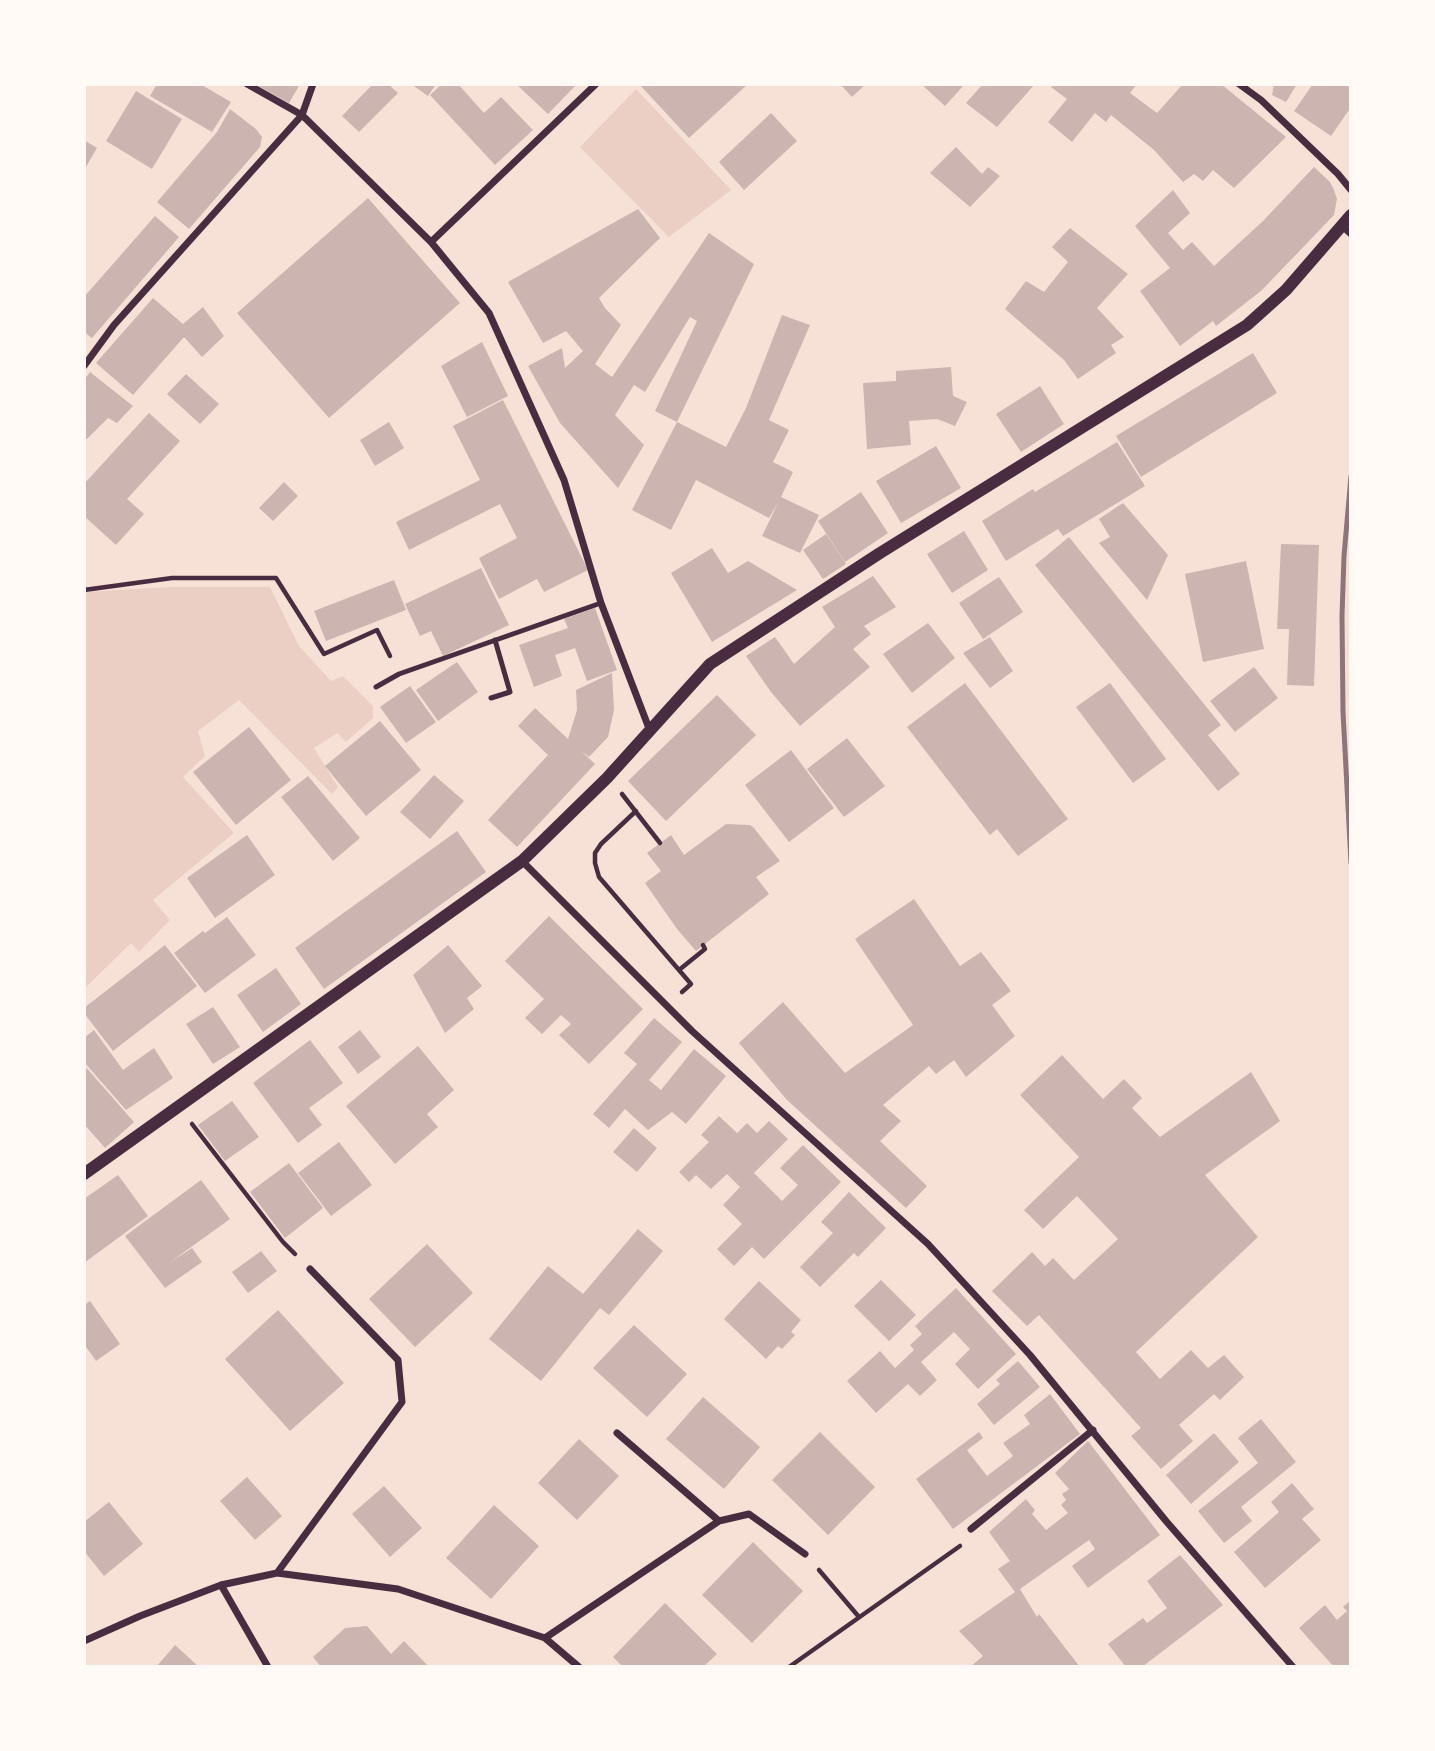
<!DOCTYPE html>
<html>
<head>
<meta charset="utf-8">
<style>
	body { margin:0 }
	#map { position:relative; width:1435px; height:1751px; overflow:hidden; background:#f7e1d7; font-family:"Varela Round",sans-serif }
	canvas { display:block }
	.frame { position:absolute; inset:0; border:86px solid #fffaf5; pointer-events:none }
</style>
</head>
<body>
<div id="map">
<canvas width="1435" height="1751"></canvas>
<div class="frame"></div>
</div>
<script>
const c = document.querySelector('canvas').getContext('2d');
c.lineJoin = 'round';
function fillPath(path, color) { c.fillStyle = color; c.fill(path, 'evenodd'); }
const toPath = rows => new Path2D(rows.map(r => 'M' + r).join(''));
function trace(path, color, width, dash) { c.strokeStyle = color; c.lineWidth = width; c.lineCap = dash ? 'butt' : 'round'; c.setLineDash(dash || []); c.stroke(path); }
fillPath(toPath([
	[636,89,731,190,669,237,580,147],
	[169,587,270,587,299,646,331,681,343,676,373,706,373,718,346,742,337,733,314,748,338,787,332,794,239,700,198,731,205,756,183,777,234,833,153,900,170,920,139,952,131,943,84,989,84,592]
]), '#ebcfc5');
fillPath(toPath([
	[157,84,200,84,231,102,212,132,150,96],
	[255,84,300,84,289,103],
	[373,84,388,84,398,93,359,132,342,116],
	[411,84,436,84,428,96],
	[442,84,458,84,484,113,501,97,533,130,495,165,430,95],
	[516,84,577,84,548,114],
	[639,84,748,84,689,138],
	[840,84,866,84,852,97],
	[921,84,965,84,945,106],
	[983,84,1035,84,997,127,966,103],
	[1053,84,1137,84,1130,93,1157,113,1183,84,1221,84,1286,137,1234,188,1213,170,1203,181,1194,174,1183,182,1154,150,1111,115,1106,122,1095,113,1072,142,1048,122,1067,99,1051,87],
	[1274,84,1297,84,1286,102,1272,95],
	[1313,84,1351,84,1351,107,1331,136,1294,111],
	[136,91,182,119,152,169,106,141],
	[230,109,256,129,262,137,260,147,189,229,157,202,217,132],
	[771,113,797,141,744,190,719,162],
	[84,140,97,148,84,170],
	[956,147,982,174,988,167,1000,176,970,207,930,173],
	[1314,167,1330,182,1334,190,1337,199,1334,215,1261,291,1216,326,1213,321,1180,346,1140,291,1170,268,1135,226,1173,190,1190,213,1168,233,1183,250,1192,242,1214,266,1263,221],
	[368,198,460,303,329,418,237,313],
	[638,209,660,238,599,298,605,308,621,325,595,364,612,377,709,233,754,264,677,422,655,411,697,321,690,317,645,392,634,385,615,415,644,445,618,488,560,423,528,366,562,348,565,368,583,351,566,331,543,343,508,282],
	[155,216,179,237,92,338,84,332,84,297],
	[1070,228,1128,274,1097,308,1124,337,1111,345,1116,353,1078,379,1064,360,1005,309,1026,281,1044,292,1068,262,1052,247],
	[153,298,183,324,203,307,224,336,202,357,184,337,133,395,96,363],
	[782,315,810,325,769,420,789,430,773,462,793,472,781,497,819,515,800,553,762,536,778,503,769,518,696,480,671,530,632,510,677,422,726,447,746,408],
	[482,342,508,396,467,417,441,366],
	[1253,353,1277,393,1141,477,1116,436],
	[951,367,953,396,967,402,955,426,937,419,909,421,911,445,867,449,863,383,896,381,896,371],
	[90,372,133,406,117,423,108,418,87,439,84,437,84,380],
	[186,374,219,404,200,424,167,394],
	[1040,386,1064,424,1021,452,996,414],
	[503,400,588,570,544,592,537,579,499,599,479,558,517,538,500,504,409,550,396,522,480,480,453,426],
	[149,413,180,441,127,499,144,514,116,545,84,516,84,484],
	[389,422,404,448,375,466,360,440],
	[1117,442,1145,486,1063,536,1058,529,1006,561,982,521,1033,489,1035,492],
	[936,446,961,488,901,523,876,481],
	[284,482,298,496,273,521,259,508],
	[861,492,888,533,845,562,818,521],
	[1123,503,1168,555,1147,600,1099,543,1110,537,1099,519],
	[964,531,988,570,952,593,927,554],
	[826,534,846,564,823,579,803,550],
	[1069,537,1221,725,1208,735,1240,774,1218,791,1035,565],
	[1281,544,1319,545,1314,686,1287,685,1289,629,1277,629],
	[712,548,728,573,748,561,797,590,712,642,671,573],
	[1246,561,1264,649,1203,662,1185,574],
	[481,568,509,625,443,656,431,631,420,636,405,604],
	[873,576,896,607,864,626,871,634,853,649,870,667,800,726,771,692,746,656,775,637,794,664,835,627,822,607],
	[999,577,1023,612,983,639,959,603],
	[394,580,406,610,326,641,314,611],
	[595,608,617,670,587,681,575,648,555,655,562,676,534,687,519,645,568,628,564,619],
	[928,623,955,658,912,693,883,654],
	[990,637,1013,671,990,688,963,653],
	[457,662,478,692,438,721,416,690],
	[1254,667,1278,698,1235,732,1210,701],
	[612,673,614,710,608,737,589,757,581,751,595,764,517,847,488,820,548,755,518,726,535,708,568,739,577,710,576,690],
	[965,683,1068,819,1018,856,997,829,990,835,907,727],
	[1110,683,1166,759,1133,783,1076,707],
	[410,686,436,722,406,743,380,707],
	[717,695,756,735,666,821,628,781],
	[380,721,421,770,366,816,325,766],
	[249,727,291,780,236,825,193,772],
	[847,738,885,786,844,817,807,769],
	[791,750,834,808,789,842,745,785],
	[434,775,464,801,430,839,400,812],
	[308,776,360,838,333,861,281,797],
	[726,824,750,825,754,828,780,861,756,877,769,894,696,951,677,929,645,883,661,871,647,853,671,835,684,855],
	[457,831,486,872,324,989,295,948],
	[247,835,275,875,215,918,187,878],
	[914,899,960,966,981,952,1011,991,992,1005,1015,1036,966,1077,954,1060,936,1074,929,1066,883,1105,901,1121,880,1141,927,1186,906,1208,787,1100,739,1043,783,1002,845,1073,913,1025,855,939],
	[549,916,643,1009,589,1064,559,1035,571,1024,561,1015,542,1034,525,1018,544,999,505,961],
	[227,917,256,955,205,993,174,953,203,931,205,933],
	[165,945,197,986,113,1051,84,1013,84,1008],
	[448,945,482,986,467,998,474,1009,445,1033,413,975],
	[276,968,301,1004,263,1032,237,995],
	[213,1007,240,1047,213,1064,186,1024],
	[654,1018,682,1042,649,1080,661,1090,694,1049,726,1076,686,1124,672,1112,648,1130,625,1109,609,1128,593,1114,637,1064,624,1053],
	[94,1030,123,1070,154,1048,173,1078,126,1110,84,1062,84,1038],
	[360,1030,381,1057,358,1074,338,1047],
	[310,1040,343,1083,309,1108,322,1125,298,1143,253,1083],
	[418,1046,454,1090,427,1114,438,1127,395,1164,346,1106],
	[1062,1055,1103,1099,1124,1079,1142,1098,1132,1108,1160,1137,1251,1072,1280,1121,1205,1175,1258,1237,1136,1352,1160,1379,1191,1350,1208,1368,1224,1355,1244,1377,1220,1400,1214,1394,1179,1425,1193,1441,1161,1469,1131,1436,1141,1428,1039,1315,1027,1326,992,1291,1032,1252,1045,1266,1053,1258,1074,1280,1118,1239,1077,1196,1043,1229,1024,1210,1079,1157,1020,1095],
	[84,1065,134,1122,105,1148,84,1124],
	[232,1101,259,1137,225,1161,198,1125],
	[719,1116,737,1133,747,1123,757,1133,769,1121,788,1139,754,1173,782,1201,798,1185,780,1168,803,1145,841,1182,764,1259,752,1247,734,1266,717,1249,742,1224,723,1205,740,1187,727,1174,711,1189,696,1175,689,1182,679,1172,709,1142,701,1135],
	[634,1128,657,1148,637,1172,613,1152],
	[339,1142,372,1185,331,1216,298,1173],
	[289,1163,323,1208,285,1238,250,1192],
	[118,1175,148,1216,84,1263,84,1199],
	[201,1180,230,1219,169,1263,192,1248,202,1262,165,1288,125,1236],
	[849,1192,886,1228,858,1257,854,1253,820,1287,800,1267,833,1233,821,1222],
	[638,1229,663,1251,609,1315,600,1308,541,1381,489,1339,548,1266,583,1294],
	[427,1244,473,1293,415,1347,369,1299],
	[261,1251,277,1271,248,1293,232,1272],
	[881,1280,916,1315,889,1341,854,1306],
	[759,1281,801,1320,791,1332,795,1335,782,1349,778,1346,766,1359,724,1319],
	[956,1288,1016,1354,978,1389,955,1364,970,1349,954,1332,921,1362,937,1380,920,1396,908,1384,876,1413,847,1381,880,1351,895,1368,914,1350,910,1345,922,1334,915,1326],
	[90,1301,120,1344,96,1361,84,1344,84,1305],
	[278,1310,344,1383,290,1431,225,1359],
	[634,1325,687,1374,647,1417,593,1368],
	[1018,1361,1040,1387,994,1425,977,1404,1000,1384,996,1380],
	[1050,1394,1080,1434,953,1529,916,1479,979,1432,983,1438,967,1450,987,1476,1013,1456,1003,1443,1030,1424,1024,1415],
	[703,1397,760,1447,724,1489,666,1439],
	[1261,1419,1296,1462,1241,1507,1252,1521,1224,1543,1198,1511,1258,1463,1238,1438],
	[820,1432,875,1487,828,1535,772,1480],
	[1214,1433,1239,1462,1191,1504,1166,1475],
	[579,1439,619,1476,577,1520,538,1483],
	[1088,1441,1160,1535,1088,1588,1072,1566,1095,1549,1089,1540,1020,1589,1037,1617,1039,1614,1080,1667,970,1667,983,1656,959,1631,1015,1592,998,1569,1010,1561,989,1532,1026,1499,1035,1510,1032,1514,1046,1530,1068,1513,1061,1505,1066,1500,1062,1494,1069,1489,1055,1473],
	[247,1477,282,1516,255,1540,220,1501],
	[1292,1483,1314,1509,1302,1519,1321,1540,1265,1588,1234,1552,1279,1512,1271,1502],
	[384,1486,422,1528,390,1557,352,1514],
	[109,1502,143,1544,104,1576,84,1551,84,1522],
	[494,1505,539,1546,491,1599,446,1558],
	[753,1542,803,1591,752,1643,702,1595],
	[1180,1555,1223,1605,1142,1667,1126,1667,1108,1644,1143,1618,1147,1623,1167,1608,1147,1581],
	[1351,1600,1351,1667,1334,1667,1299,1628,1325,1605,1337,1620,1347,1611,1343,1607],
	[665,1603,717,1654,703,1667,623,1667,613,1657],
	[367,1626,391,1654,404,1641,429,1667,321,1667,313,1657,345,1628],
	[175,1645,199,1667,156,1667]
]), '#ccb4b1');
trace(toPath([
	[84,590,172,578,276,578,324,654,377,630,390,656],
	[622,794,660,843],
	[636,811,601,844,595,853,595,863,599,877,691,984,682,992],
	[679,970,705,949,703,945],
	[192,1124,283,1242,295,1254],
	[819,1570,859,1617],
	[789,1667,960,1546]
]), '#4a2c40', 4.5);
trace(toPath([
	[376,687,399,674,601,603],
	[491,698,510,692,495,640]
]), '#4a2c40', 5);
trace(toPath([
	[247,84,302,115,431,242,489,313,564,480,601,603,650,731],
	[1239,84,1261,100,1338,174,1351,190],
	[1341,225,1351,234],
	[431,242,596,84],
	[84,366,114,325,302,115,313,84],
	[522,861,692,1031,928,1244,1030,1355,1166,1521,1293,1667],
	[617,1433,719,1521],
	[971,1529,1093,1430],
	[277,1573,402,1402,398,1360,310,1269],
	[221,1585,268,1667],
	[545,1638,719,1521,749,1514,805,1554],
	[84,1641,140,1616,221,1585,277,1573,398,1589,545,1638,579,1667]
]), '#4a2c40', 7);
trace(toPath([
	[84,1174,522,861,607,778,710,664,880,553,1247,325,1286,290,1351,215]
]), '#4a2c40', 12);
trace(toPath([
	[1351,476,1344,556,1342,616,1343,712,1351,863]
]), '#8f747c', 5);
</script>
</body>
</html>
